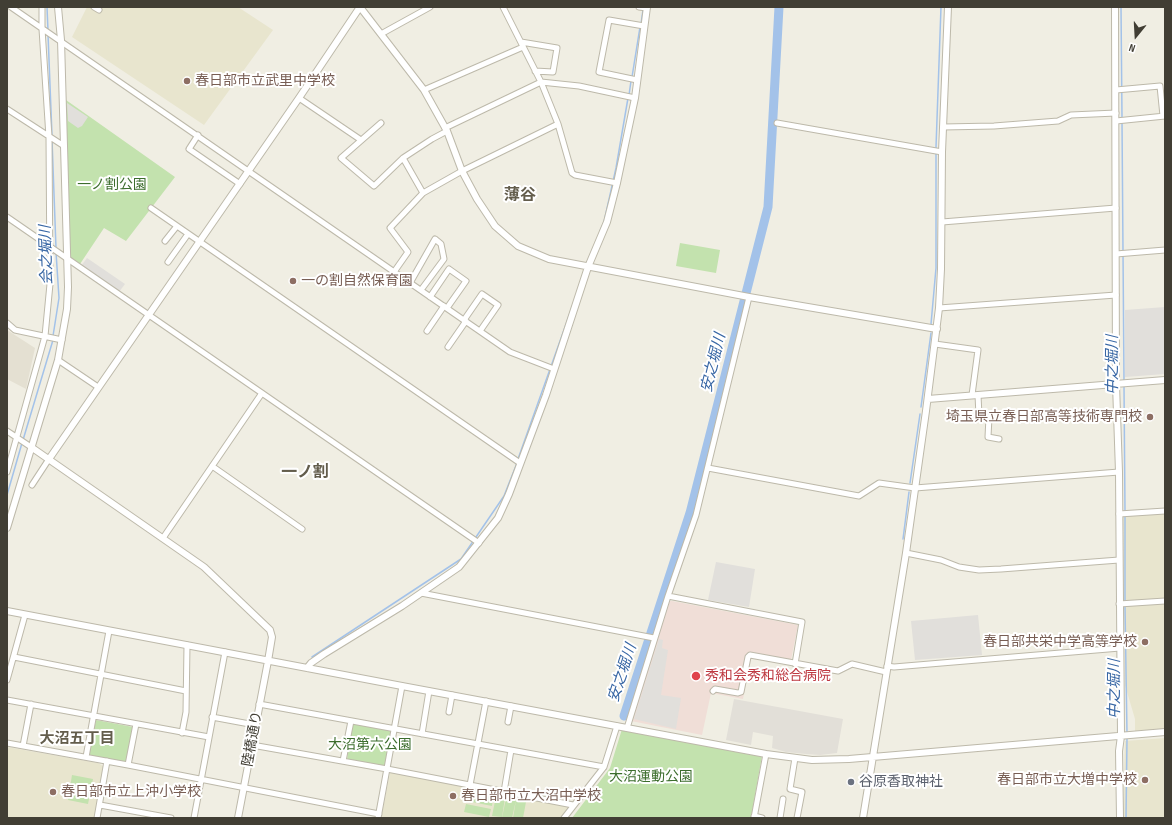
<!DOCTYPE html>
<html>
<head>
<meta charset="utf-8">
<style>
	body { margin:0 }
	#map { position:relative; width:1172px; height:825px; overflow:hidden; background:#f0eee3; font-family:"Sofia Sans Condensed",sans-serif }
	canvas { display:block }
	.frame { position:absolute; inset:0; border:8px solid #413e34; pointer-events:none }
	.north { position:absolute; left:1116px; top:16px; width:40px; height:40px; -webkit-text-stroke:3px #fff; paint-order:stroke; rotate:198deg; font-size:11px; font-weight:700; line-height:16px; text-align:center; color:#413e34 }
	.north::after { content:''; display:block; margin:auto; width:14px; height:18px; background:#413e34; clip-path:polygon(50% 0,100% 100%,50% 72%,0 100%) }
</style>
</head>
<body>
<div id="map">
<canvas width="1172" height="825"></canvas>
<div class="frame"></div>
<div class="north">N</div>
</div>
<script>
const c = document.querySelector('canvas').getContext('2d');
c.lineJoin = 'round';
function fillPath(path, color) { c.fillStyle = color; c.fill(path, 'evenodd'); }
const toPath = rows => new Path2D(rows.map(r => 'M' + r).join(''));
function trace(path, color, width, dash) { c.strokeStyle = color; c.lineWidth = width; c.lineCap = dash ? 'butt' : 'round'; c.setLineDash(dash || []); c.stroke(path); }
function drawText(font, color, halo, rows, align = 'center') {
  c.font = font + ' "Sofia Sans Condensed","Noto Sans JP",sans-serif'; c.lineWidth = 4; c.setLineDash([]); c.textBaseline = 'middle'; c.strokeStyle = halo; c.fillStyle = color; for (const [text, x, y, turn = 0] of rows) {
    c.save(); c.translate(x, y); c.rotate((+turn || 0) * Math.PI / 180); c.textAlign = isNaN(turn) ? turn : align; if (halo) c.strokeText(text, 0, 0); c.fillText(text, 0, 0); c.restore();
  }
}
fillPath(toPath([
	[7,330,35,348,26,389,7,379]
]), '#e4e0d2');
fillPath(toPath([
	[734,699,843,719,837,753,820,755,806,754,786,752,772,748,773,736,753,732,751,745,726,740]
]), '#e2dfd8');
fillPath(toPath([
	[87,7,238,7,273,30,204,125,72,37],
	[1165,511,1165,730,1135,732,1135,719,1125,685,1123,515],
	[1165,738,1165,818,1123,818,1125,741],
	[7,747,98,763,103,766,95,818,7,818],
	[392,772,573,805,563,818,381,818,390,773]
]), '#e8e5ce');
fillPath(toPath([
	[669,601,672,601,798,625,791,660,752,652,743,699,711,693,702,735,631,721]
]), '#f0ded7');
fillPath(toPath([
	[66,100,175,177,126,241,104,228,80,264,69,257],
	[680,243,720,250,716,273,676,266],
	[96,720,133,727,127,763,89,755],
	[353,723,392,731,386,766,347,759],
	[622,729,762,756,751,818,572,818,610,768],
	[72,775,93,779,88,804,68,800],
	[468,793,493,798,492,806,467,801],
	[496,796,505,798,502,817,492,816],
	[506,798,516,800,512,818,502,818],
	[516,800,526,802,523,818,513,818],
	[466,804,491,809,489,817,464,812]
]), '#c3e2ae');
fillPath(toPath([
	[67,103,88,117,82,126,78,128,68,121],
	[87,258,125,284,119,292,81,266],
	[1165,307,1165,374,1125,377,1125,310],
	[716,562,755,569,749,607,708,600],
	[978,615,982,655,915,660,911,621],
	[659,639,663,640,662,648,668,650,661,695,681,698,676,729,634,719]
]), '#e1dfdb');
trace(toPath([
	[47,7,48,31],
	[1121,7,1122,118],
	[641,24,643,10],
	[48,34,52,136],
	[632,77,640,27],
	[629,95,631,81],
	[1122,122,1124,382],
	[52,140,56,248],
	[600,231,604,222,616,168,628,98],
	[931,324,936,268,936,147,941,7],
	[53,336,59,298,56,252],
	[1124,386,1125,512],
	[921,407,931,333],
	[23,440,53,340],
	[518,459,575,299],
	[910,483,920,414],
	[7,495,22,443],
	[1125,516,1125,602],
	[903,539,909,492],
	[1125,606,1127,734],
	[312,657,461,559,504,496,517,463],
	[1126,818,1127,738]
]), '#a3c2e9', 1.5);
trace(toPath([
	[624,716,690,513,768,207,779,7]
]), '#a3c2e9', 9);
const minor = toPath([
	[11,7,510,352,554,369],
	[94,7,99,10],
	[503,7,541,82,558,124,572,173,575,175,617,183],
	[639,7,647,8],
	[381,34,430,7],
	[521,42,557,48,553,72,535,71],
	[637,80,599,72,609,20,644,26],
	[424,90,523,47],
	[1116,90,1160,86,1163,116],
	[299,98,361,140],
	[7,109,64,146],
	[1116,121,1165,116],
	[381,123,341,158,374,186,403,158,432,139,447,131],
	[777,123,942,152],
	[943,127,994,126,1058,121,1071,115,1116,113],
	[445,128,541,82,579,86,635,98],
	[198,135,189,149,240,184],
	[403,158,423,193],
	[151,208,520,463],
	[7,217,479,543],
	[942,222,1116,208],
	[165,241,177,226],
	[1116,254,1165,250],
	[168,262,188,234],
	[394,272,408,252,390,228,423,193,462,171,558,124],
	[410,283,435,239,441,244,444,259,421,290],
	[430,297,449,269,466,281,447,308],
	[939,308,1116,295],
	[464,320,482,294,498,305,480,331],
	[7,323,15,330,62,340],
	[427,331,444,306],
	[935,344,978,350,972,395],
	[448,347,466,321],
	[58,360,98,387],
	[978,395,979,416,989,417,988,437,999,439],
	[7,431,31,447],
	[212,466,302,529],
	[708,468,859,496,879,483,915,488,1119,472],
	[7,472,45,336,50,284,49,137,42,29,42,7],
	[32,485,49,459],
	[1119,514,1165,511],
	[163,538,262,393],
	[906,553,941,560,959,567,979,570,1001,569,1119,560],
	[421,593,654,638],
	[668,596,802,622,795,664],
	[1119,604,1165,601],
	[14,657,186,691],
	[887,666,894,667,1120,648],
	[7,680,25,615],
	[713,691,715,689,738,693,741,692,748,657,750,655,838,671,852,664,886,672],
	[7,700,209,737],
	[259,704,604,767],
	[449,712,452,695],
	[212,717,255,725],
	[508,722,511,706],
	[627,728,668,596,696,515,749,297],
	[182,733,186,712,187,645],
	[422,734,429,691],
	[7,743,128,765,379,814],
	[252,745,387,769,573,805],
	[23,746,31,704],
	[86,757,109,631],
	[795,758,790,789,802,792,797,818],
	[343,761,351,721],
	[128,765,136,724],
	[470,785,486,701],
	[504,792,511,750],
	[100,805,171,818],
	[754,816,762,818],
	[97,818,107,761],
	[194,818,225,652],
	[378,818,402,686],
	[564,818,604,767,617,726],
	[754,818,766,754],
	[780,818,783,799]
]);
const tertiary = toPath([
	[360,7,424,90,447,131,462,171,477,199,495,226,518,246,549,259,749,297,937,329],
	[1115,7,1116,384,1119,472,1121,736,1119,751,1120,818],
	[928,399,1165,380],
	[31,447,204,567,270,630,272,637,268,661,238,818],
	[49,459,299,98,360,7],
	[7,528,58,360,67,309,68,287,64,146,61,40,58,7],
	[7,611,402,686,766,754,812,760,849,759,1165,732],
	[307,668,311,663,324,654,402,606,459,567,498,518,509,494,546,395,588,267,607,222,617,183,635,98,647,7],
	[863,818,906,553,926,411,939,308,941,269,942,152,948,7]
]);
trace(minor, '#bdb9aa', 7);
trace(tertiary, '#bdb9aa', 8);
trace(minor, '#fff', 5);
trace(tertiary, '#fff', 6);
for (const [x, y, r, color] of [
	[187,81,4,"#8d6e63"],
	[293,281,4,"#8d6e63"],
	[1150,417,4,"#8d6e63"],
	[1145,642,4,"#8d6e63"],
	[696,676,5,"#e0444e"],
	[1145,780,4,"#8d6e63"],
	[851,782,4,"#6b7280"],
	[53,792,4,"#8d6e63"],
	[453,796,4,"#8d6e63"]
]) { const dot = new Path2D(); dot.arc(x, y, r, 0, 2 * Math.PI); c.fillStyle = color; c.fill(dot); trace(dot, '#fff', 1.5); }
drawText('14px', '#785e54', '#fff', [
	["春日部市立武里中学校",195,81],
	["一の割自然保育園",301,281],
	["埼玉県立春日部高等技術専門校",1142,417,"right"],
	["春日部共栄中学高等学校",1137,642,"right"],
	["春日部市立大増中学校",1137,780,"right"],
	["春日部市立上沖小学校",61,792],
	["春日部市立大沼中学校",461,796]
], 'left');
drawText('14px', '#3c6d2d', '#fff', [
	["一ノ割公園",112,185],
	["大沼第六公園",370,745],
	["大沼運動公園",651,777]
]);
drawText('14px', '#be3a42', '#fff', [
	["秀和会秀和総合病院",705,676]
], 'left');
drawText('14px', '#413e34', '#fff', [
	["陸橋通り",253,739,-80]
]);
drawText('14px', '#5b616d', '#fff', [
	["谷原香取神社",859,782]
], 'left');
drawText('italic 15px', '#3766a4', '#fff', [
	["会之堀川",47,255,-92],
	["安之堀川",714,363,-76],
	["中之堀川",1113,365,-90],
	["安之堀川",623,673,-72],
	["中之堀川",1115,689,-90]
]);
drawText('bold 15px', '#635d4c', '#fff', [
	["大沼五丁目",77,739]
]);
drawText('bold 16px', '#635d4c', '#fff', [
	["薄谷",520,196],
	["一ノ割",305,473]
]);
</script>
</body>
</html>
